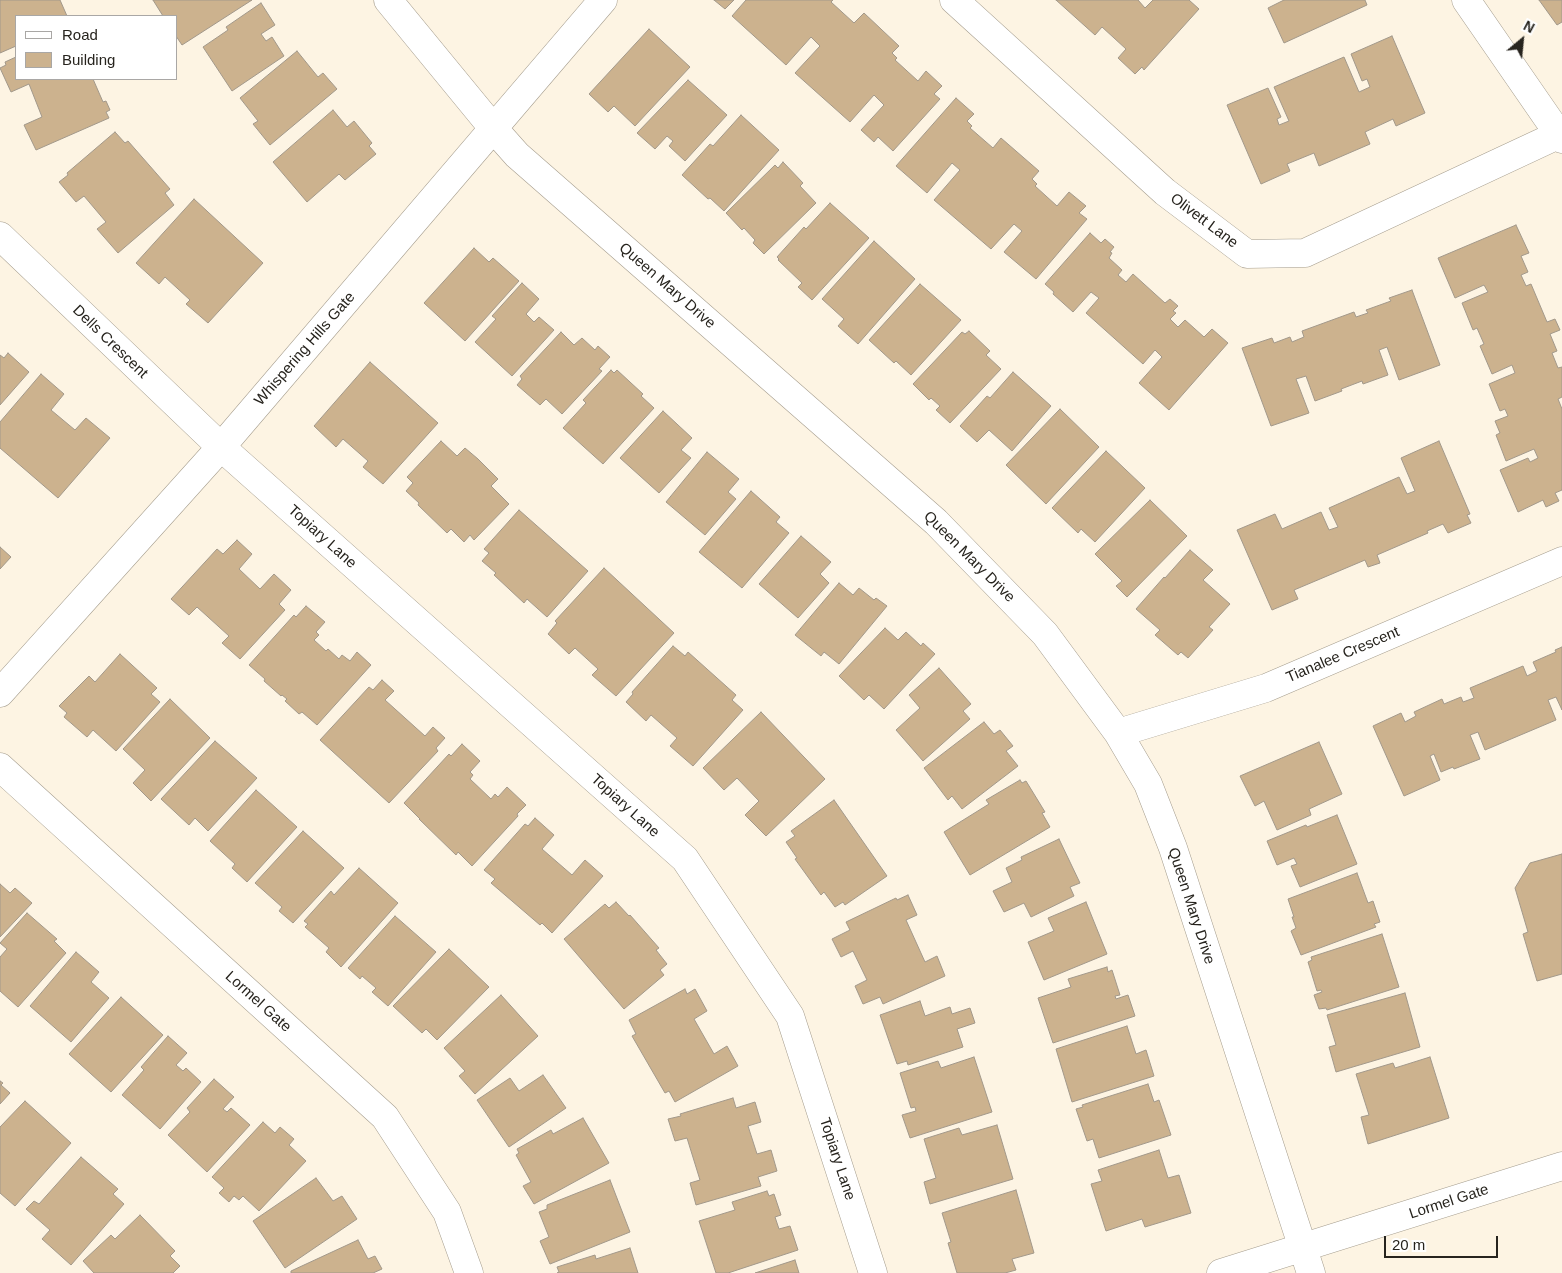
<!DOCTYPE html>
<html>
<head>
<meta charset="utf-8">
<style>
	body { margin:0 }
	#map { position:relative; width:1562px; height:1273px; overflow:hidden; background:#fdf4e3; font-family:Helvetica,sans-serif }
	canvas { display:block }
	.legend { position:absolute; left:15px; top:15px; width:162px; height:65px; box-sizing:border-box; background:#fff; border:1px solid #a9a7a5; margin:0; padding:6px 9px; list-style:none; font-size:15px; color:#27241e }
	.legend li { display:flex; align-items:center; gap:10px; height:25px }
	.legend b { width:25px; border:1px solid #a9a7a5 }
	.north { position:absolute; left:1497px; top:15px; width:50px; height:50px; -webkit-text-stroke:4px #fff; paint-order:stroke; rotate:28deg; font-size:14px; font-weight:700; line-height:20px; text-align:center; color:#27241e }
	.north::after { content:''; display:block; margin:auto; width:18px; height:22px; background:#27241e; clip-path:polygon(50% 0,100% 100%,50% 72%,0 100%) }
	.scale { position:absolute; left:1384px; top:1236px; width:114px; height:22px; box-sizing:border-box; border:2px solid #27241e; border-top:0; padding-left:6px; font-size:15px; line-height:18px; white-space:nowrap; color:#27241e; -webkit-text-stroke:4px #fff; paint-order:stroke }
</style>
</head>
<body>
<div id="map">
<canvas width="1562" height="1273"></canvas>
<ul class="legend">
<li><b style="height:6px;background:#fff"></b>Road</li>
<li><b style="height:14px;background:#ccb28e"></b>Building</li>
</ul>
<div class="north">N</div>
<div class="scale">20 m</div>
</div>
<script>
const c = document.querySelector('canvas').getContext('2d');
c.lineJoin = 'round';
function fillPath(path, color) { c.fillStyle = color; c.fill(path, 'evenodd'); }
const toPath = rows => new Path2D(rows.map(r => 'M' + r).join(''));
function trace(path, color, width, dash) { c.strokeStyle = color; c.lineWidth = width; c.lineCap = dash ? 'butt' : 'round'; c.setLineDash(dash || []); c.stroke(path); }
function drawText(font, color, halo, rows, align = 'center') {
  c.font = font + ' Helvetica,sans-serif'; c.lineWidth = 4.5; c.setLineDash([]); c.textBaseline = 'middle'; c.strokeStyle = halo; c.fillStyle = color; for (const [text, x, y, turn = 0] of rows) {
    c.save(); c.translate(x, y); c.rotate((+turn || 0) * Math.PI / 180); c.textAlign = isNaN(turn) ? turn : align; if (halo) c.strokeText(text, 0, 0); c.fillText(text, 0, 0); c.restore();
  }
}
const building = toPath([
	[0,0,60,0,67,16,16,16,16,46,0,53,0,0],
	[153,0,252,0,182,45,176,36,176,16,163,16,153,0],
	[714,0,734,0,725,9,714,0],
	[746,0,833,0,831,2,854,23,864,13,899,46,892,53,897,58,895,60,918,81,926,71,942,86,934,94,940,99,893,151,878,137,874,142,861,130,884,105,874,95,850,122,795,73,820,46,811,37,786,65,732,16,746,0],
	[1056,0,1138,0,1145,8,1153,0,1189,0,1199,9,1144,70,1142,67,1135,74,1118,58,1126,49,1102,27,1095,35,1056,0],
	[1284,0,1365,0,1367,5,1284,43,1268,8,1284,0],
	[1539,0,1562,0,1562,22,1557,25,1539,0],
	[261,3,275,25,261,34,266,41,272,37,284,56,232,91,203,47,228,30,226,27,261,3],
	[649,29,690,67,635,126,614,106,608,112,589,94,649,29],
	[1392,36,1425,113,1396,126,1393,119,1365,132,1370,144,1319,166,1314,153,1287,164,1290,171,1261,184,1227,105,1268,88,1281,117,1277,119,1279,125,1289,121,1274,87,1344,57,1359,92,1370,87,1367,79,1362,81,1351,54,1392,36],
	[297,51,318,77,323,73,337,89,270,145,253,124,258,121,240,98,297,51],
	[16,57,16,79,93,79,103,102,106,101,110,110,106,112,109,118,36,150,24,125,42,117,29,84,11,92,0,68,6,65,5,62,16,57],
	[688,80,727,115,685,161,669,146,673,141,667,136,655,149,637,133,688,80],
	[956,98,974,114,967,121,972,126,970,128,993,148,1001,138,1039,171,1032,179,1037,184,1035,186,1057,206,1069,192,1086,206,1079,213,1087,219,1036,279,1004,252,1022,231,1014,224,991,249,934,200,960,170,952,163,927,193,896,166,956,98],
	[333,110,347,127,354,121,372,143,369,146,376,154,345,180,339,174,307,202,273,162,333,110],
	[741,115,779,150,724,211,710,198,708,199,682,175,710,144,713,146,741,115],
	[115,132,125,143,128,141,170,189,165,193,174,205,118,253,97,229,106,222,84,196,76,202,59,182,68,175,67,173,115,132],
	[783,162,803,183,800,186,816,203,764,254,753,243,755,240,744,228,742,230,726,213,775,165,778,168,783,162],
	[194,199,263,263,208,323,186,304,190,300,165,277,159,284,136,263,194,199],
	[830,203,869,238,812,300,798,287,802,283,778,260,779,259,777,257,804,227,806,229,830,203],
	[1516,225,1529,253,1521,256,1528,272,1521,275,1526,286,1531,284,1547,322,1555,319,1560,330,1550,334,1557,351,1552,353,1558,368,1562,367,1562,397,1558,399,1562,409,1562,490,1555,493,1559,501,1546,507,1543,500,1518,512,1500,470,1528,458,1530,462,1538,458,1534,449,1506,461,1496,435,1500,433,1495,421,1508,416,1505,409,1500,411,1489,384,1515,373,1512,365,1492,374,1480,346,1484,344,1477,328,1473,330,1462,303,1488,292,1484,285,1455,298,1438,258,1516,225],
	[1090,233,1101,243,1105,239,1114,247,1110,252,1112,253,1109,258,1122,270,1118,275,1126,282,1133,274,1165,303,1170,299,1178,306,1173,311,1176,313,1170,319,1178,327,1185,320,1204,337,1212,329,1228,343,1169,410,1139,383,1162,357,1155,350,1143,364,1086,313,1099,298,1091,292,1073,312,1053,294,1054,292,1045,284,1090,233],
	[874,241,915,279,858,344,838,326,844,319,822,299,874,241],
	[474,248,489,262,493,258,519,281,465,341,424,303,474,248],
	[522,283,539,299,526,314,534,322,539,317,554,330,512,376,475,342,496,319,492,316,522,283],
	[920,284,961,320,911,375,896,361,894,363,869,340,920,284],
	[1412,290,1440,365,1399,380,1387,347,1379,350,1388,375,1363,384,1362,381,1341,389,1342,391,1315,401,1306,376,1296,379,1309,413,1271,426,1242,348,1272,338,1274,343,1290,337,1292,342,1304,337,1302,331,1354,312,1356,317,1368,313,1366,310,1391,301,1389,298,1412,290],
	[969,331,990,351,986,355,1001,369,950,423,936,410,940,406,931,398,929,400,913,384,962,332,965,334,969,331],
	[561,332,574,345,582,338,595,350,598,346,610,357,599,369,602,371,562,414,546,399,540,405,517,385,522,379,520,376,561,332],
	[8,353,29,372,0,405,0,355,4,358,8,353],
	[370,362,438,423,383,484,363,467,368,461,343,439,336,447,314,426,370,362],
	[611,370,614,373,617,370,643,394,641,396,654,408,603,464,563,428,586,403,583,400,611,370],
	[1013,372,1051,406,1012,451,989,430,977,442,960,426,987,396,990,398,1013,372],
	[41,374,64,394,51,410,75,430,86,418,110,438,58,498,0,448,0,422,41,374],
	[1060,409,1099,447,1046,504,1006,465,1060,409],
	[663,411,692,438,681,450,691,458,659,493,620,458,663,411],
	[441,441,457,456,465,448,478,459,498,479,491,486,509,504,474,540,470,535,464,542,451,529,447,533,418,505,419,503,406,491,413,483,407,477,441,441],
	[1439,441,1470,514,1467,515,1471,523,1448,533,1443,524,1427,531,1428,533,1377,555,1380,563,1368,567,1365,560,1294,590,1298,599,1272,610,1237,530,1275,514,1282,529,1321,512,1329,530,1338,527,1329,508,1399,477,1407,494,1415,491,1401,458,1439,441],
	[1106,451,1145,488,1095,542,1081,529,1078,533,1052,508,1106,451],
	[707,452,739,479,728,492,736,499,705,535,666,502,707,452],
	[751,491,780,517,776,522,789,533,742,588,699,552,751,491],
	[1150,500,1187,536,1127,597,1116,586,1122,581,1095,554,1150,500],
	[519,510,588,571,547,617,527,599,524,603,494,575,496,573,482,561,489,553,484,549,519,510],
	[801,536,831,562,820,574,829,583,798,618,759,584,801,536],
	[237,540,252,554,239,569,260,589,274,574,291,590,279,604,285,610,240,659,222,643,229,636,197,607,189,615,171,599,217,549,223,554,237,540],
	[0,547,11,557,0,569,0,547],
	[1190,550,1213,570,1203,580,1230,604,1209,627,1213,630,1188,658,1181,652,1178,655,1155,635,1160,630,1136,609,1164,577,1165,578,1190,550],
	[604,568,674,633,616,696,592,675,598,669,575,648,569,654,548,634,557,623,555,621,604,568],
	[839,583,853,595,859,588,874,600,876,598,887,606,839,664,824,652,821,656,795,635,839,583],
	[306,606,325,622,316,632,319,635,314,640,326,651,328,649,339,659,342,655,350,661,357,652,371,665,317,725,302,712,299,714,285,701,287,699,282,695,281,696,264,681,265,679,249,665,294,615,296,617,306,606],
	[885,628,898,640,906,632,921,646,923,643,935,654,884,709,869,695,864,700,839,676,885,628],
	[673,646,685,656,688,652,736,695,732,700,743,710,693,766,670,746,677,738,651,715,646,721,626,702,633,694,632,692,673,646],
	[1562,647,1562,710,1556,697,1548,700,1556,720,1485,750,1478,732,1470,735,1480,759,1454,769,1453,767,1441,772,1434,754,1430,756,1440,780,1404,796,1373,726,1401,713,1405,722,1416,716,1414,712,1442,699,1444,704,1461,697,1463,702,1474,698,1470,688,1523,666,1527,676,1537,671,1533,662,1556,652,1555,650,1562,647],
	[120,654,157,688,151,694,160,702,116,751,93,730,87,737,64,717,67,713,59,706,89,676,95,682,120,654],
	[939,668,971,704,963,711,970,719,923,761,896,730,920,708,909,695,939,668],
	[382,680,394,691,385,700,425,736,433,727,445,738,436,748,438,751,389,803,320,740,369,687,373,690,382,680],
	[170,699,210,738,151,801,133,783,145,770,123,749,170,699],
	[761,712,825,779,766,836,745,815,759,801,737,778,724,790,703,768,761,712],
	[984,722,994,734,1000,730,1013,746,1006,751,1018,766,962,809,952,796,948,800,924,768,984,722],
	[215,741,257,778,208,831,195,818,189,825,161,799,215,741],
	[1319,742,1342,794,1309,809,1311,815,1277,830,1264,801,1255,806,1240,776,1319,742],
	[462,744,480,761,470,772,473,775,470,779,491,799,495,794,498,797,507,787,526,805,517,814,518,816,472,866,458,852,456,855,419,819,420,819,404,803,449,754,451,756,462,744],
	[1020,780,1022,783,1026,781,1045,812,1042,813,1050,827,970,875,944,832,989,804,986,800,1020,780],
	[256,790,297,827,247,882,232,868,235,864,210,841,256,790],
	[834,800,887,876,845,905,843,902,835,907,824,892,821,895,795,859,797,858,786,842,795,836,791,831,834,800],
	[1337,815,1357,864,1300,887,1291,866,1297,864,1294,858,1277,865,1267,841,1306,825,1307,827,1337,815],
	[535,818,554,835,542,849,572,875,585,860,603,876,552,933,542,923,540,925,491,883,495,879,484,870,525,824,528,826,535,818],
	[303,831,344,868,293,923,279,911,282,907,255,883,303,831],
	[1059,839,1080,883,1070,887,1074,896,1031,917,1024,903,1004,912,993,891,1012,882,1006,868,1022,860,1021,857,1059,839],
	[1562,854,1562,974,1537,981,1523,934,1528,932,1515,888,1530,863,1562,854],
	[359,868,398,903,341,967,326,952,329,948,305,927,308,924,304,921,331,891,334,895,359,868],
	[1357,873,1368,903,1373,901,1380,922,1374,924,1376,927,1301,955,1291,931,1296,928,1292,917,1294,917,1288,899,1357,873],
	[0,884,10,893,15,888,32,903,0,937,0,884],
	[908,895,917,915,906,920,925,962,937,956,945,976,883,1004,880,997,863,1004,855,986,867,980,853,951,841,957,832,939,850,930,846,922,896,898,897,900,908,895],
	[616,902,629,916,630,915,659,948,656,950,667,964,660,970,664,975,624,1009,564,939,605,904,609,908,616,902],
	[1086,902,1107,954,1044,980,1028,942,1054,931,1048,918,1086,902],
	[27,913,57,939,54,941,66,953,18,1007,0,991,0,957,7,949,0,943,27,913],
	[395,916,436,952,388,1006,372,992,376,988,362,976,360,979,348,968,395,916],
	[1382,934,1399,987,1327,1010,1326,1008,1319,1009,1314,995,1322,992,1321,990,1317,991,1308,962,1312,960,1311,957,1382,934],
	[449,949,489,987,437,1040,426,1029,422,1033,393,1006,449,949],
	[76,952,99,972,91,982,109,998,71,1042,30,1006,76,952],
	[1107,967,1108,972,1112,970,1120,995,1115,996,1116,999,1128,995,1135,1016,1053,1043,1038,998,1071,987,1068,979,1107,967],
	[685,989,687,994,695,989,707,1011,694,1019,714,1054,727,1046,738,1066,675,1102,669,1091,665,1093,632,1036,636,1034,629,1020,685,989],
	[1405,993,1420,1047,1336,1072,1329,1047,1336,1045,1327,1015,1405,993],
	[501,995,538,1036,475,1094,459,1076,465,1071,444,1048,501,995],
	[121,997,163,1035,111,1092,69,1054,121,997],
	[920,1001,925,1016,950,1007,952,1014,970,1008,975,1023,957,1029,963,1047,908,1065,907,1061,897,1064,880,1015,920,1001],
	[1127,1026,1136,1054,1146,1050,1154,1076,1072,1102,1056,1049,1127,1026],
	[168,1036,187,1053,176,1065,183,1071,186,1068,201,1082,160,1129,122,1095,144,1070,141,1067,168,1036],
	[974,1057,992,1112,910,1138,902,1115,916,1111,915,1107,911,1108,900,1073,938,1061,941,1068,974,1057],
	[1430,1057,1449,1118,1368,1144,1361,1117,1369,1115,1356,1074,1393,1063,1395,1068,1430,1057],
	[543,1075,566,1108,509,1147,477,1100,510,1078,519,1091,543,1075],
	[214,1079,234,1097,223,1109,227,1112,231,1108,250,1125,207,1172,168,1135,190,1112,187,1108,214,1079],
	[0,1081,3,1083,1,1085,10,1093,0,1104,0,1081],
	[1148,1084,1154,1102,1159,1100,1171,1135,1099,1158,1093,1139,1087,1141,1076,1109,1083,1107,1082,1105,1148,1084],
	[733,1098,736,1108,755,1102,761,1122,748,1126,757,1154,771,1150,777,1171,758,1177,761,1186,696,1205,690,1183,700,1180,687,1138,675,1141,668,1119,681,1116,680,1114,733,1098],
	[25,1101,71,1143,15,1206,0,1193,0,1127,25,1101],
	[583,1118,609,1163,534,1204,523,1186,531,1182,516,1155,519,1153,517,1149,551,1130,553,1134,583,1118],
	[263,1122,275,1133,280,1127,294,1139,289,1145,306,1161,259,1211,243,1196,239,1200,234,1196,229,1202,219,1193,224,1188,212,1177,263,1122],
	[997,1125,1013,1179,930,1204,924,1182,936,1178,924,1139,959,1128,962,1135,997,1125],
	[1159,1150,1168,1178,1179,1175,1191,1213,1145,1227,1142,1219,1106,1231,1091,1184,1102,1181,1098,1170,1159,1150],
	[81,1157,118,1189,113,1194,124,1204,71,1265,42,1239,50,1230,26,1209,34,1201,39,1204,81,1157],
	[316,1178,333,1201,342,1196,357,1219,285,1268,253,1221,316,1178],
	[610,1180,630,1232,550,1264,540,1241,549,1237,539,1212,547,1209,547,1205,610,1180],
	[1016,1190,1034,1253,1012,1259,1016,1270,1005,1273,957,1273,948,1243,951,1242,942,1213,1016,1190],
	[767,1191,769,1196,774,1194,781,1215,775,1217,779,1229,790,1226,798,1250,728,1273,716,1273,699,1221,735,1210,732,1202,767,1191],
	[140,1215,175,1251,170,1256,180,1266,173,1273,94,1273,83,1261,111,1235,115,1239,140,1215],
	[358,1240,368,1259,375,1256,382,1269,373,1273,291,1273,291,1271,358,1240],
	[630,1248,638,1273,557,1273,559,1272,557,1267,595,1255,596,1259,630,1248],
	[795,1260,799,1273,755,1273,795,1260]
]);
fillPath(building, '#ccb28e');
trace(building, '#a2988a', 1);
const minor = toPath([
	[388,0,493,128,517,155,936,522,1045,634,1118,733,1148,784,1173,848,1311,1273],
	[954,0,1165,192,1247,254,1305,253,1560,134],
	[1466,0,1562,139],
	[0,236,221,447,685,859,790,1016,873,1273],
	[0,693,221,447,603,0],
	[1118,733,1266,688,1562,561],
	[0,767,385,1117,447,1212,469,1273],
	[1221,1273,1562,1166]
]);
trace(minor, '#a59d8e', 29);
trace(minor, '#fff', 28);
drawText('15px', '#27241e', '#fff', [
	["Olivett Lane",1204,221,37],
	["Queen Mary Drive",667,286,41],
	["Dells Crescent",110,342,44],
	["Whispering Hills Gate",305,349,-49],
	["Topiary Lane",322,537,42],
	["Queen Mary Drive",969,557,45],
	["Tianalee Crescent",1343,655,-23],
	["Topiary Lane",625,806,42],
	["Queen Mary Drive",1191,906,72],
	["Lormel Gate",258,1002,42],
	["Topiary Lane",837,1159,72],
	["Lormel Gate",1449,1202,-18]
]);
</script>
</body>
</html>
